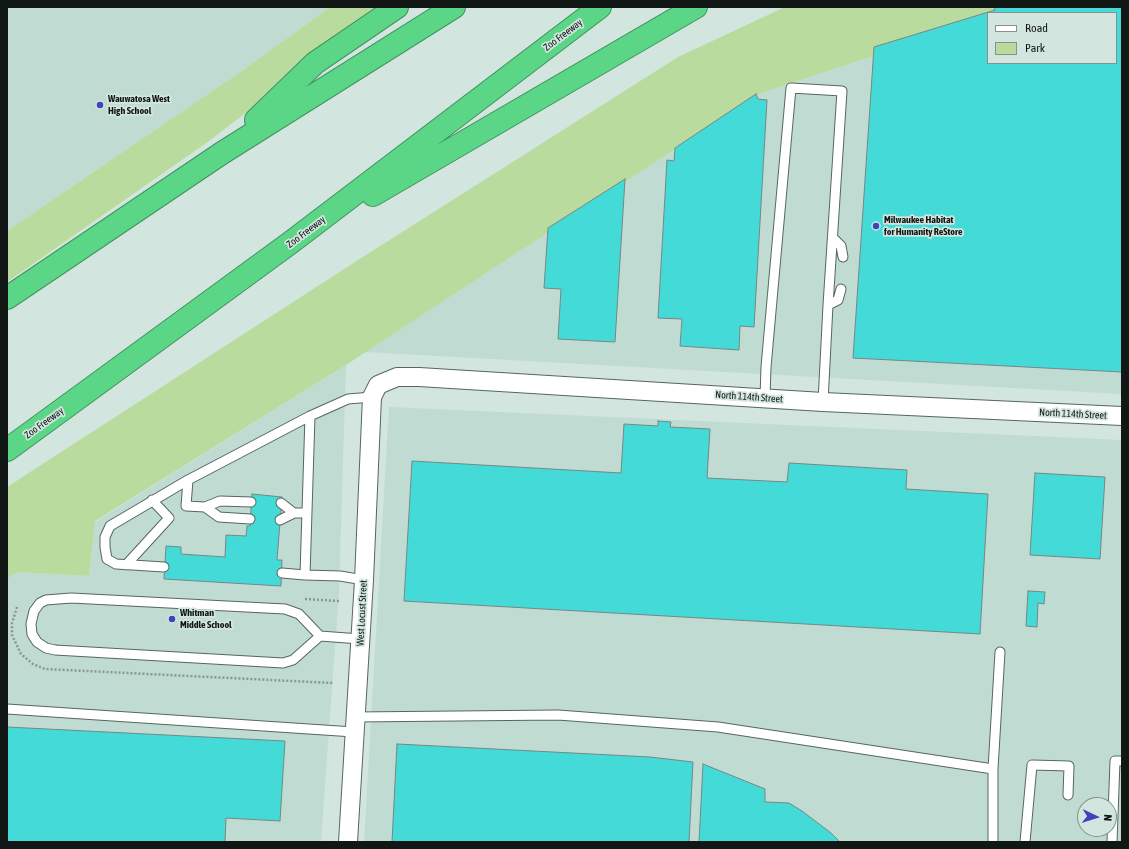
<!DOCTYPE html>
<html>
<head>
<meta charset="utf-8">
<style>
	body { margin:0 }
	#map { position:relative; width:1129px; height:849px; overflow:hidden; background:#d2e5de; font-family:"Asap Condensed",sans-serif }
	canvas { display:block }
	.frame { position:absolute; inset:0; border:8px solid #101714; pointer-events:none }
	.legend { position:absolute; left:987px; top:12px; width:130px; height:52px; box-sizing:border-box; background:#d2e5de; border:1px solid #84938d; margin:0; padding:5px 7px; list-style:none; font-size:12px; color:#101714 }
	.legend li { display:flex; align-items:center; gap:8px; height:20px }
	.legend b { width:20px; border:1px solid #84938d }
	.north { position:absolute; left:1077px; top:797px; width:40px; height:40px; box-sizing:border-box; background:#d2e5de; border:1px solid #84938d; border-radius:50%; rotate:94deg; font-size:11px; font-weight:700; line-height:16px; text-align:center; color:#101714 }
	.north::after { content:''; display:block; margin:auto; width:14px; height:18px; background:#3e44b9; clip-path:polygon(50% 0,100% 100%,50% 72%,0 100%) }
</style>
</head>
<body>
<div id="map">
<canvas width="1129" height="849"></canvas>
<div class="frame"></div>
<ul class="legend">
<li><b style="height:5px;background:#fff"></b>Road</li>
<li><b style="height:11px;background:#b9dc9e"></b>Park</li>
</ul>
<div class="north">N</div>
</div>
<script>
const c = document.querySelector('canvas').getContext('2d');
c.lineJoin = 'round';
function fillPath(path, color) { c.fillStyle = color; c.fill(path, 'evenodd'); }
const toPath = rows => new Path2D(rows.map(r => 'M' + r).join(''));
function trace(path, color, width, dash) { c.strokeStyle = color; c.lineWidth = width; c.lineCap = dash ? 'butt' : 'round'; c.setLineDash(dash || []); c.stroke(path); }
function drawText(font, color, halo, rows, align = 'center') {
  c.font = font + ' "Asap Condensed",sans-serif'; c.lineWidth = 3.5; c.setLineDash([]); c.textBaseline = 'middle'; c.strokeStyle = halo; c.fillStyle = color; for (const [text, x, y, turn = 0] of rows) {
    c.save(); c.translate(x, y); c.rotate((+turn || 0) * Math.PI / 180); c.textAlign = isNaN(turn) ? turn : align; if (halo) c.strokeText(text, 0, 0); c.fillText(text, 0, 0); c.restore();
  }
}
fillPath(toPath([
	[7,7,330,7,246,68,7,231],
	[1021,7,1122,7,1122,394,365,352,759,94,988,18,988,63,1116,63,1116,13],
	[346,365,339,592,321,842,7,842,7,579,17,572,89,576,95,522],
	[389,407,1122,440,1122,842,364,842],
	[1085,805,1109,805,1109,829,1085,829]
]), '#c0dcd2');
fillPath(toPath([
	[330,7,384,7,209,141,7,282,7,231,246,68],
	[785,7,1021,7,988,13,988,18,759,94,346,365,95,521,89,576,17,572,7,579,7,487,355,262,678,57]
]), '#b9dc9e');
const building = toPath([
	[994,7,1122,7,1122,372,853,358,874,47,995,10,994,7],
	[988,13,1116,13,1116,63,988,63,988,13],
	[756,94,758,99,767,100,754,327,740,326,739,350,680,346,682,319,658,318,667,160,674,161,675,148,756,94],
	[625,179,615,342,558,339,561,289,544,288,548,228,625,179],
	[658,421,671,422,670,427,710,429,707,478,787,482,789,463,907,470,906,489,988,494,980,634,404,601,412,461,621,473,624,424,658,426,658,421],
	[1035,473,1105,477,1100,559,1030,555,1035,473],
	[252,494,282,497,277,560,282,560,281,586,164,579,166,546,181,547,181,554,225,557,226,535,246,536,247,526,250,526,252,494],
	[1028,591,1045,592,1044,604,1038,603,1037,627,1026,626,1028,591],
	[7,727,285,741,280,821,226,818,225,842,7,842,7,727],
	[397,744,650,757,693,762,689,842,392,842,397,744],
	[703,764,765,789,765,802,789,803,802,811,831,833,840,842,699,842,703,764]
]);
fillPath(building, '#44dad7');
trace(building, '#758887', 1);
const lane = toPath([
	[833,238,841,246,843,257],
	[828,305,838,300,841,289],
	[765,398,766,367,791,88,842,91,828,305,823,402],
	[188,480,186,506,205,507,219,517,250,519],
	[281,503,294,513,307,513],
	[205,507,220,501,251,502],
	[280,520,294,513],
	[126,565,169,518,152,500],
	[164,567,116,564,107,559,105,547,105,537,110,526,188,480,310,416],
	[282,573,305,575],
	[364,580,340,576,305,575,310,416,348,399,372,397],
	[320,636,293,660,283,663,55,650,46,648,37,642,32,634,31,624,34,611,40,603,46,600,71,598,285,609,299,614,320,636,360,639],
	[7,709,354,732],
	[355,717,558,715,718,727,993,769],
	[993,842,993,769,1000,652],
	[1025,842,1032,765,1069,766,1068,795],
	[1112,842,1115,761,1122,761]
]);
const street = toPath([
	[348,842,364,580,372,397,378,385,397,377,419,377,823,402,1122,416]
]);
const highway = toPath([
	[256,120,315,63,397,7],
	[373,195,696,7],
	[7,298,222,153,454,7],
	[7,450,290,243,600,7]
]);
trace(lane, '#566660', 11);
trace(street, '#566660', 20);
trace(highway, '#41935e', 24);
trace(toPath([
	[305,599,339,601],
	[17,607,12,623,12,635,21,654,33,664,45,669,333,683]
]), '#899792', 2.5, [2, 2]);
trace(lane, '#fff', 9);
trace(street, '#fff', 18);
trace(highway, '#5bd686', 22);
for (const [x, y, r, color] of [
	[100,105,4,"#3e44b9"],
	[876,226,4,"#3e44b9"],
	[172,619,4,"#3e44b9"]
]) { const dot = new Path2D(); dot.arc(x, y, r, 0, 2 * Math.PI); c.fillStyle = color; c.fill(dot); trace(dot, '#d2e5de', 1.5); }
drawText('10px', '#101714', '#d2e5de', [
	["Zoo Freeway",563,35,-37],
	["Zoo Freeway",306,232,-37],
	["North 114th Street",749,397,4],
	["North 114th Street",1073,414,3],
	["Zoo Freeway",44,423,-36],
	["West Locust Street",362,613,-87]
]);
drawText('bold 10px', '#101714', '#d2e5de', [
	["Wauwatosa West",108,99],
	["High School",108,111],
	["Milwaukee Habitat",884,220],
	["for Humanity ReStore",884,232],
	["Whitman",180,613],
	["Middle School",180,625]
], 'left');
</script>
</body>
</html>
